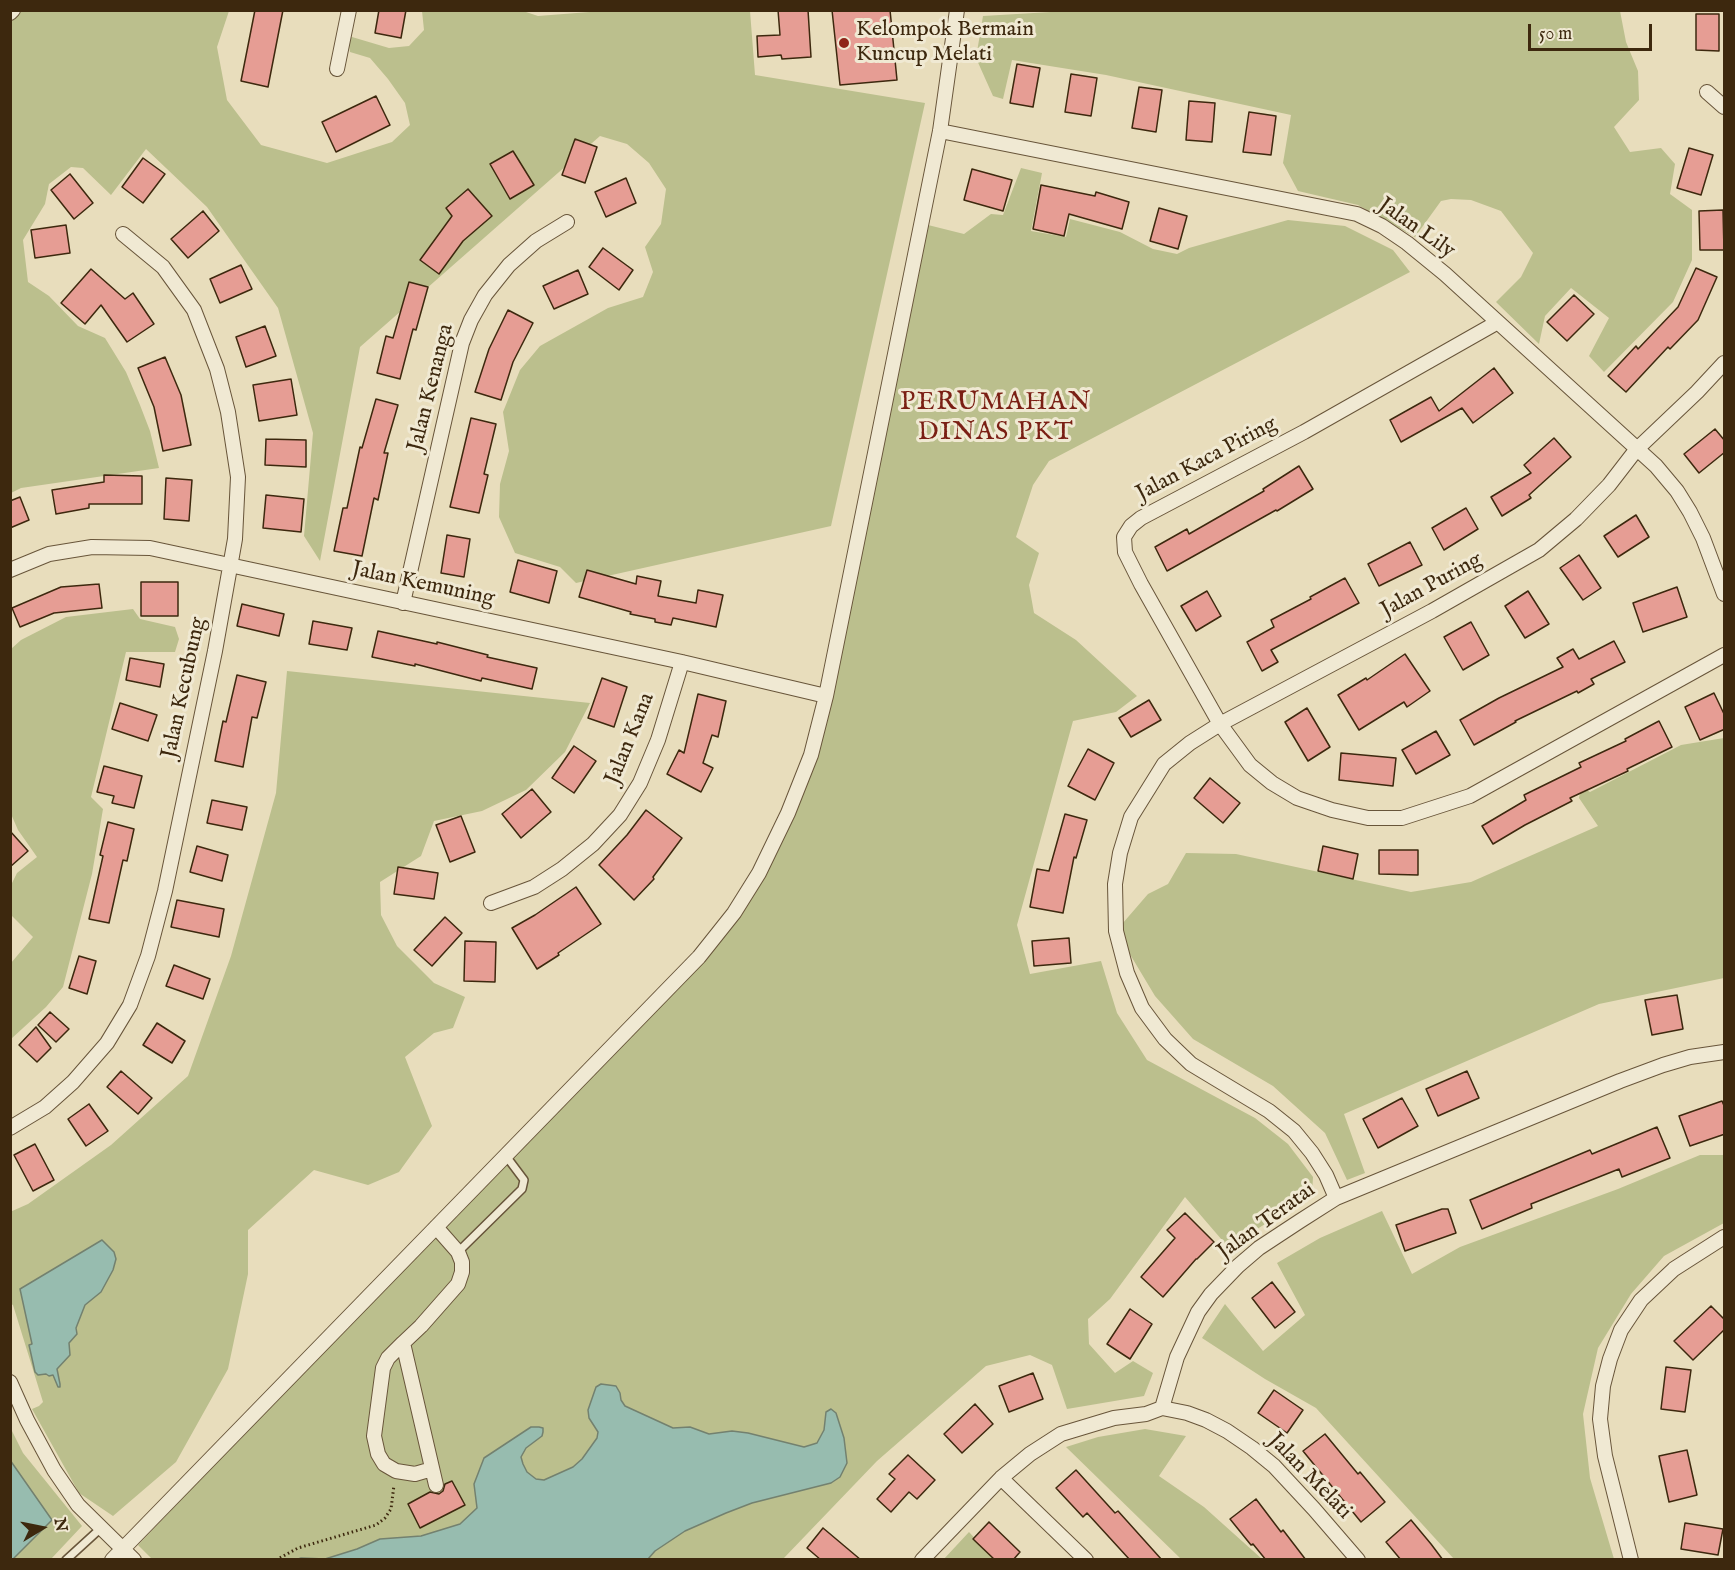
<!DOCTYPE html>
<html>
<head>
<meta charset="utf-8">
<style>
	body { margin:0 }
	#map { position:relative; width:1735px; height:1570px; overflow:hidden; background:#e8ddbc; font-family:"IM FELL English",serif }
	canvas { display:block }
	.frame { position:absolute; inset:0; border:12px solid #3d280e; pointer-events:none }
	.north { position:absolute; left:12px; top:1498px; width:60px; height:60px; -webkit-text-stroke:4px #f0e9d3; paint-order:stroke; rotate:80deg; font-size:16px; font-weight:700; line-height:24px; text-align:center; color:#3d280e }
	.north::after { content:''; display:block; margin:auto; width:21px; height:27px; background:#3d280e; clip-path:polygon(50% 0,100% 100%,50% 72%,0 100%) }
	.scale { position:absolute; left:1528px; top:24px; width:124px; height:27px; box-sizing:border-box; border:3px solid #3d280e; border-top:0; padding-left:8px; font-size:18px; line-height:21px; white-space:nowrap; color:#3d280e; -webkit-text-stroke:4px #f0e9d3; paint-order:stroke }
</style>
</head>
<body>
<div id="map">
<canvas width="1735" height="1570"></canvas>
<div class="frame"></div>
<div class="north">N</div>
<div class="scale">50 m</div>
</div>
<script>
const c = document.querySelector('canvas').getContext('2d');
c.lineJoin = 'round';
function fillPath(path, color) { c.fillStyle = color; c.fill(path, 'evenodd'); }
const toPath = rows => new Path2D(rows.map(r => 'M' + r).join(''));
function trace(path, color, width, dash) { c.strokeStyle = color; c.lineWidth = width; c.lineCap = dash ? 'butt' : 'round'; c.setLineDash(dash || []); c.stroke(path); }
function drawText(font, color, halo, rows, align = 'center') {
  c.font = font + ' "IM FELL English",serif'; c.lineWidth = 6; c.setLineDash([]); c.textBaseline = 'middle'; c.strokeStyle = halo; c.fillStyle = color; for (const [text, x, y, turn = 0] of rows) {
    c.save(); c.translate(x, y); c.rotate((+turn || 0) * Math.PI / 180); c.textAlign = isNaN(turn) ? turn : align; if (halo) c.strokeText(text, 0, 0); c.fillText(text, 0, 0); c.restore();
  }
}
fillPath(toPath([
	[22,10,229,11,217,47,227,100,261,145,327,163,392,142,410,125,405,103,388,79,370,58,350,52,348,39,352,37,389,48,409,46,424,30,422,11,520,10,538,16,615,10,750,11,755,75,925,103,831,526,576,583,560,567,515,553,499,517,500,484,509,451,503,412,520,370,540,346,608,308,643,297,653,272,645,247,661,224,666,189,649,163,627,144,600,136,360,347,320,561,304,536,313,433,278,308,207,207,146,149,111,195,83,168,71,167,49,184,45,204,23,240,28,282,49,296,78,326,105,338,126,372,140,405,150,431,159,468,21,488,11,493,10,21],
	[1052,11,1620,11,1626,42,1638,71,1639,100,1614,127,1630,152,1661,148,1675,164,1670,194,1692,210,1692,260,1673,302,1604,372,1589,356,1609,318,1571,288,1545,316,1539,344,1496,302,1521,277,1533,253,1501,211,1471,200,1451,199,1441,201,1415,237,1358,205,1298,191,1283,163,1291,115,1106,75,1012,60,1003,99,993,96,976,58,983,16,1051,12],
	[1021,168,1042,173,1031,231,1066,237,1070,219,1120,232,1153,249,1177,254,1189,248,1288,220,1345,226,1393,250,1410,272,1049,461,1033,485,1016,537,1039,553,1029,585,1034,613,1076,640,1137,696,1116,712,1073,721,1017,925,1030,974,1101,961,1117,1013,1147,1060,1255,1118,1288,1144,1313,1177,1312,1195,1228,1247,1185,1197,1110,1299,1088,1319,1089,1344,1115,1373,1133,1361,1153,1373,1144,1396,1067,1409,1052,1365,1030,1355,986,1366,877,1461,783,1559,153,1560,138,1545,737,914,818,751,833,698,928,225,964,234,991,214,1003,215],
	[133,609,140,619,175,627,179,639,175,652,126,652,91,797,103,809,92,874,63,987,46,1007,11,1039,11,963,33,937,11,915,11,885,17,873,37,857,18,830,11,814,11,649,21,640,66,617],
	[287,671,590,703,565,752,526,790,482,811,434,821,421,856,380,882,381,915,397,946,434,983,465,997,453,1028,434,1033,405,1057,432,1126,399,1172,368,1185,314,1170,248,1230,248,1274,228,1369,176,1462,113,1516,79,1493,32,1409,39,1406,43,1402,13,1305,11,1304,10,1212,28,1204,111,1145,188,1076,231,956,276,793],
	[1724,738,1724,978,1599,1004,1344,1114,1365,1173,1347,1180,1325,1133,1273,1086,1193,1039,1155,996,1116,931,1148,894,1168,884,1186,853,1236,854,1411,892,1471,882,1598,826,1579,798,1581,787,1590,792,1681,745],
	[1700,1155,1724,1155,1724,1223,1664,1256,1631,1294,1598,1348,1583,1414,1590,1478,1614,1559,1454,1559,1316,1408,1265,1379,1202,1338,1225,1304,1263,1351,1305,1315,1277,1263,1320,1238,1382,1211,1412,1274,1460,1247,1618,1189],
	[10,1427,23,1453,82,1526,51,1559,11,1559],
	[1145,1429,1186,1436,1159,1476,1204,1507,1262,1559,1181,1559,1066,1447,1098,1437],
	[969,1532,994,1559,943,1560]
]), '#bbbf8d');
const water = toPath([
	[102,1240,114,1252,116,1259,113,1270,101,1292,85,1305,76,1328,77,1334,69,1343,70,1355,57,1369,60,1384,60,1387,58,1387,53,1375,49,1376,46,1374,38,1375,35,1372,29,1345,32,1344,20,1289,102,1240],
	[601,1384,616,1386,620,1393,621,1400,625,1406,673,1428,690,1427,709,1434,732,1431,748,1433,804,1447,817,1443,824,1430,826,1412,831,1409,836,1413,844,1438,847,1463,840,1477,831,1483,752,1503,726,1513,685,1531,655,1551,648,1559,298,1559,301,1558,325,1559,357,1549,380,1539,421,1536,460,1524,477,1508,474,1484,484,1458,531,1427,539,1427,543,1428,543,1432,542,1436,526,1448,521,1457,523,1464,527,1472,536,1479,544,1480,573,1467,582,1459,597,1438,598,1432,589,1418,588,1410,596,1387,601,1384],
	[10,1460,52,1520,12,1560,10,1559,10,1460]
]);
fillPath(water, '#97bcaf');
trace(water, '#73816f', 1.5);
const building = toPath([
	[255,10,283,10,268,87,241,81,255,10],
	[379,10,406,10,401,38,375,33,379,10],
	[778,10,808,10,811,57,782,59,781,55,758,57,757,36,780,35,778,10],
	[832,10,890,10,897,80,840,85,832,10],
	[1696,14,1719,14,1719,51,1696,50,1696,14],
	[1017,64,1040,68,1033,107,1010,103,1017,64],
	[1071,74,1097,78,1091,116,1065,112,1071,74],
	[1139,87,1162,90,1156,132,1132,128,1139,87],
	[376,96,390,125,336,152,322,122,376,96],
	[1189,101,1215,103,1212,142,1186,140,1189,101],
	[1249,112,1276,116,1271,155,1243,152,1249,112],
	[575,139,597,147,585,183,562,175,575,139],
	[1689,148,1713,155,1701,195,1677,188,1689,148],
	[513,151,534,185,510,199,490,164,513,151],
	[143,158,165,174,143,203,122,187,143,158],
	[972,169,1012,180,1003,211,964,200,972,169],
	[70,174,93,203,74,219,51,190,70,174],
	[626,178,636,203,606,217,595,192,626,178],
	[1041,185,1095,196,1096,192,1129,202,1122,229,1069,214,1064,236,1033,229,1041,185],
	[468,189,492,216,463,241,439,274,420,260,452,216,446,208,468,189],
	[1159,208,1187,216,1178,249,1150,241,1159,208],
	[1723,210,1724,250,1700,250,1699,211,1723,210],
	[203,211,219,231,188,258,171,239,203,211],
	[66,225,70,253,35,258,31,230,66,225],
	[603,248,633,270,619,290,589,267,603,248],
	[241,265,252,289,220,303,210,279,241,265],
	[1696,268,1717,277,1698,320,1670,349,1668,347,1626,392,1608,376,1636,346,1638,349,1678,307,1696,268],
	[91,269,125,299,133,293,154,324,127,342,101,305,85,324,61,303,91,269],
	[578,270,588,294,554,309,543,286,578,270],
	[409,282,428,287,416,330,413,329,400,379,377,373,386,336,393,338,409,282],
	[1574,295,1594,314,1567,341,1547,322,1574,295],
	[508,310,533,323,513,362,501,400,475,392,489,349,508,310],
	[265,326,276,356,246,367,236,337,265,326],
	[165,357,181,395,191,445,163,451,154,407,138,368,165,357],
	[1494,368,1513,393,1473,423,1462,408,1401,442,1390,420,1431,397,1439,411,1494,368],
	[291,379,297,415,259,421,253,385,291,379],
	[376,399,398,405,384,453,388,453,378,500,374,498,362,556,334,551,343,508,347,508,360,447,362,448,376,399],
	[471,418,496,424,484,474,488,475,479,513,450,507,471,418],
	[1715,429,1725,441,1725,452,1699,473,1684,454,1715,429],
	[1554,438,1571,457,1529,495,1531,498,1502,516,1491,497,1531,473,1524,465,1554,438],
	[266,439,306,440,306,467,265,465,266,439],
	[1299,466,1313,489,1277,511,1276,510,1167,571,1155,547,1187,529,1189,534,1264,491,1263,489,1299,466],
	[104,475,142,476,142,504,89,504,89,508,56,514,52,490,104,482,104,475],
	[166,478,192,480,189,521,164,519,166,478],
	[266,495,304,499,301,532,263,528,266,495],
	[20,497,29,520,10,528,10,501,20,497],
	[1466,508,1478,529,1444,550,1432,528,1466,508],
	[1636,515,1649,537,1618,557,1604,536,1636,515],
	[447,535,470,539,464,577,441,573,447,535],
	[1410,542,1422,565,1379,586,1368,564,1410,542],
	[1579,555,1601,588,1583,600,1560,568,1579,555],
	[518,560,557,571,549,603,510,592,518,560],
	[587,570,636,584,637,576,661,581,658,596,696,603,698,590,723,595,716,627,673,618,671,625,655,622,655,619,630,614,631,612,579,597,587,570],
	[1345,578,1359,603,1271,650,1278,662,1262,671,1247,642,1274,627,1271,620,1311,599,1310,597,1345,578],
	[141,582,178,582,178,616,141,616,141,582],
	[99,584,102,608,54,613,20,627,12,608,61,587,99,584],
	[1677,587,1687,617,1643,632,1633,603,1677,587],
	[1207,591,1221,616,1196,631,1181,606,1207,591],
	[1528,591,1549,624,1525,638,1505,606,1528,591],
	[242,604,284,614,279,636,237,626,242,604],
	[313,621,352,628,347,650,309,644,313,621],
	[1471,622,1489,655,1463,670,1444,637,1471,622],
	[378,631,437,644,437,642,488,655,487,657,537,668,532,689,482,678,481,681,415,664,415,666,372,657,378,631],
	[1614,641,1625,662,1591,679,1594,684,1578,693,1577,691,1515,721,1516,722,1474,745,1460,720,1499,698,1563,667,1557,658,1573,649,1579,659,1614,641],
	[1405,654,1430,691,1407,707,1404,702,1359,730,1338,695,1366,678,1367,680,1405,654],
	[130,658,164,664,160,687,126,680,130,658],
	[237,675,266,682,257,718,252,717,243,767,215,761,223,721,226,722,237,675],
	[602,678,627,687,614,727,588,718,602,678],
	[1714,693,1725,716,1725,729,1700,740,1685,707,1714,693],
	[698,694,726,701,718,737,712,735,703,763,713,768,701,792,667,774,679,750,684,753,698,694],
	[1149,700,1161,720,1131,737,1119,718,1149,700],
	[120,703,157,715,148,741,112,729,120,703],
	[1307,708,1330,747,1308,761,1285,722,1307,708],
	[1659,721,1672,747,1627,769,1628,771,1570,798,1572,801,1525,825,1493,844,1482,826,1526,800,1524,795,1581,767,1579,763,1626,741,1625,739,1659,721],
	[1436,731,1450,755,1416,774,1402,750,1436,731],
	[574,746,596,761,574,793,552,778,574,746],
	[1088,749,1114,763,1095,800,1068,786,1088,749],
	[1341,753,1396,758,1393,786,1339,780,1341,753],
	[104,766,142,776,134,808,112,803,114,796,97,792,104,766],
	[1210,778,1240,803,1223,823,1194,798,1210,778],
	[532,789,551,812,521,838,502,814,532,789],
	[212,800,247,807,242,830,207,823,212,800],
	[646,810,682,838,653,877,654,879,634,900,599,865,627,835,646,810],
	[1065,814,1087,820,1076,858,1074,857,1063,913,1030,907,1037,869,1049,871,1065,814],
	[461,816,475,852,450,862,436,825,461,816],
	[108,822,134,829,127,861,123,860,109,923,89,919,103,856,100,855,108,822],
	[10,831,28,851,10,867,10,831],
	[197,846,228,855,222,881,190,872,197,846],
	[1323,846,1358,854,1353,879,1318,871,1323,846],
	[1379,850,1418,850,1418,875,1379,874,1379,850],
	[398,867,438,873,434,899,394,894,398,867],
	[576,887,601,924,558,953,559,955,537,969,512,928,535,915,576,887],
	[177,900,224,909,219,937,171,927,177,900],
	[445,917,462,933,432,966,414,950,445,917],
	[1069,938,1071,963,1034,966,1032,941,1069,938],
	[465,941,496,942,495,982,464,981,465,941],
	[79,956,96,961,87,994,69,988,79,956],
	[174,965,210,979,203,999,166,986,174,965],
	[1677,995,1683,1029,1652,1035,1645,1000,1677,995],
	[50,1012,69,1029,56,1042,38,1025,50,1012],
	[157,1023,185,1041,172,1063,143,1045,157,1023],
	[36,1027,51,1048,37,1062,19,1045,36,1027],
	[121,1071,152,1098,138,1114,107,1087,121,1071],
	[1467,1071,1479,1098,1438,1116,1426,1089,1467,1071],
	[1402,1098,1418,1126,1378,1148,1363,1119,1402,1098],
	[1722,1101,1725,1108,1725,1134,1690,1146,1679,1116,1722,1101],
	[89,1104,108,1131,86,1146,68,1119,89,1104],
	[1657,1127,1670,1158,1622,1177,1619,1169,1531,1204,1532,1208,1482,1229,1470,1200,1590,1150,1592,1154,1657,1127],
	[35,1144,54,1180,33,1191,14,1155,35,1144],
	[1442,1209,1448,1209,1456,1233,1405,1251,1396,1225,1442,1209],
	[1185,1213,1214,1242,1197,1259,1196,1259,1163,1297,1141,1277,1175,1238,1167,1230,1185,1213],
	[1272,1282,1295,1312,1275,1328,1252,1298,1272,1282],
	[1711,1306,1725,1320,1725,1329,1693,1360,1674,1341,1711,1306],
	[1130,1309,1152,1324,1130,1359,1107,1344,1130,1309],
	[1666,1367,1691,1370,1685,1412,1661,1409,1666,1367],
	[1033,1373,1043,1399,1009,1412,999,1386,1033,1373],
	[1274,1390,1303,1410,1287,1433,1258,1413,1274,1390],
	[975,1404,993,1424,962,1453,944,1434,975,1404],
	[1325,1434,1358,1474,1360,1472,1385,1502,1361,1522,1303,1451,1325,1434],
	[1687,1450,1697,1495,1669,1502,1659,1456,1687,1450],
	[908,1455,935,1480,917,1499,909,1492,891,1512,877,1499,895,1479,889,1474,908,1455],
	[1076,1470,1115,1513,1118,1511,1162,1560,1130,1560,1087,1513,1083,1517,1056,1488,1076,1470],
	[452,1481,465,1505,420,1528,408,1504,430,1492,439,1494,443,1491,445,1484,452,1481],
	[1256,1499,1281,1532,1283,1530,1306,1560,1266,1560,1253,1544,1251,1545,1230,1519,1256,1499],
	[1411,1520,1431,1544,1443,1560,1401,1560,1386,1542,1411,1520],
	[989,1522,1020,1552,1013,1560,995,1560,973,1539,989,1522],
	[1685,1523,1723,1529,1718,1555,1681,1549,1685,1523],
	[823,1528,861,1560,821,1560,807,1548,823,1528]
]);
fillPath(building, '#e69d94');
trace(building, '#3d280e', 1.5);
const lane = toPath([
	[458,1252,522,1189,524,1180,506,1156],
	[66,1560,101,1528]
]);
const street = toPath([
	[10,13,13,10],
	[337,69,349,10],
	[1707,92,1724,107],
	[940,131,1357,214,1382,226,1407,243,1445,274,1656,466,1677,491,1690,512,1703,538,1724,594],
	[1498,322,1304,432,1141,518,1131,526,1124,537,1125,552,1141,584,1220,724,1250,765,1272,783,1297,798,1332,810,1368,818,1402,818,1470,796,1724,655],
	[10,570,49,554,92,547,150,548,682,662,826,696],
	[403,603,462,343,471,320,485,295,509,265,536,241,567,222],
	[491,903,534,887,562,869,593,844,620,815,640,783,658,740,682,662],
	[10,1128,45,1107,73,1082,107,1043,130,1005,148,956,165,891,215,651,235,539,238,477,228,412,217,369,194,310,163,267,123,234],
	[1336,1198,1326,1175,1312,1153,1294,1131,1269,1111,1191,1064,1165,1039,1142,1008,1127,973,1116,931,1115,884,1120,853,1131,817,1164,764,1190,743,1220,724,1432,611,1539,550,1576,519,1609,485,1636,450,1697,392,1724,363],
	[403,1343,388,1358,383,1368,374,1436,378,1454,384,1464,396,1471,415,1474,432,1469],
	[10,1382,27,1420,54,1470,78,1505,134,1560],
	[1162,1408,1177,1357,1198,1312,1211,1294,1238,1266,1259,1248,1300,1221,1336,1198,1620,1081,1663,1065,1690,1057,1724,1052],
	[1001,1478,1086,1560],
	[436,1485,403,1343,421,1326,458,1284,462,1272,462,1262,458,1252,436,1227],
	[112,1560,699,957,734,913,759,873,788,813,811,755,826,696,940,131,957,10],
	[922,1560,1001,1478,1030,1454,1061,1434,1114,1418,1146,1414,1162,1408,1187,1413,1206,1420,1227,1431,1252,1448,1274,1466,1314,1509,1358,1560],
	[1631,1560,1605,1456,1600,1419,1603,1386,1610,1359,1621,1330,1641,1300,1674,1269,1724,1237]
]);
trace(lane, '#68553a', 10);
trace(street, '#68553a', 16);
trace(toPath([
	[276,1560,298,1548,376,1525,385,1518,391,1509,394,1485]
]), '#3d280e', 3, [1.5, 3]);
trace(lane, '#f0e9d3', 7);
trace(street, '#f0e9d3', 14);
for (const [x, y, r, color] of [
	[844,43,6,"#8f2418"]
]) { const dot = new Path2D(); dot.arc(x, y, r, 0, 2 * Math.PI); c.fillStyle = color; c.fill(dot); trace(dot, '#f0e9d3', 2); }
drawText('22px', '#3d280e', '#f0e9d3', [
	["Kelompok Bermain",856,30],
	["Kuncup Melati",856,55]
], 'left');
drawText('22px', '#3d280e', '#f0e9d3', [
	["Jalan Lily",1416,229,35],
	["Jalan Kenanga",432,388,-76],
	["Jalan Kaca Piring",1207,460,-28],
	["Jalan Kemuning",423,585,12],
	["Jalan Puring",1432,586,-29],
	["Jalan Kecubung",185,688,-78],
	["Jalan Kana",631,739,-68],
	["Jalan Teratai",1267,1222,-36],
	["Jalan Melati",1309,1477,46]
]);
c.letterSpacing = '1.5px';
drawText('26px', '#7a1f14', '#f0e9d3', [
	["PERUMAHAN",996,404],
	["DINAS PKT",996,434]
]);
c.letterSpacing = '0px';
</script>
</body>
</html>
